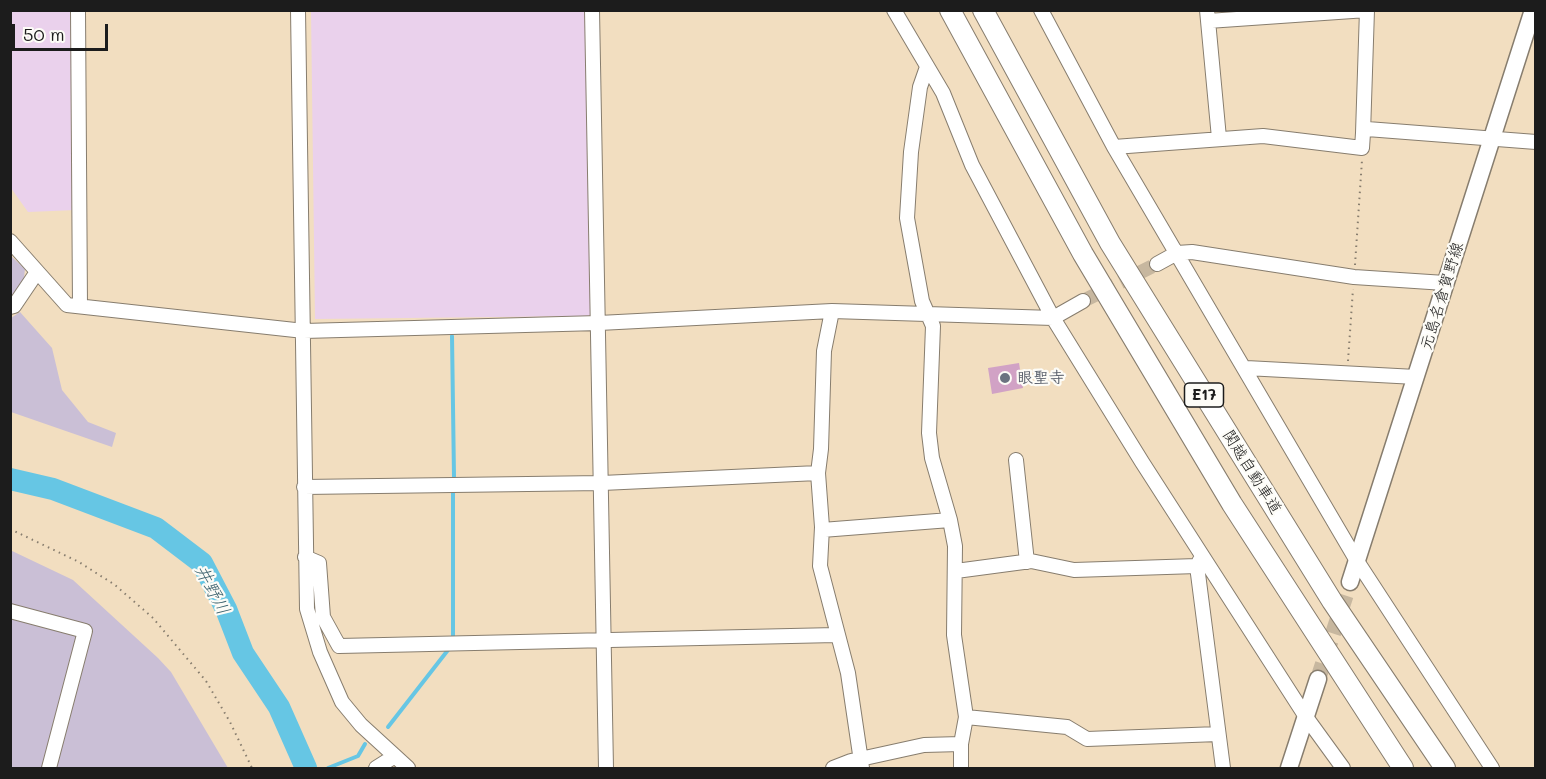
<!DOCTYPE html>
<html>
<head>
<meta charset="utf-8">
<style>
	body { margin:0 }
	#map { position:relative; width:1546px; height:779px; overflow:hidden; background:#f2dec0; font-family:Mali,sans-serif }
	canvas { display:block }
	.frame { position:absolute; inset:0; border:12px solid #1c1c1c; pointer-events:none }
	.scale { position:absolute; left:12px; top:24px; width:96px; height:27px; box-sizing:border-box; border:3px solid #1c1c1c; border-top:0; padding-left:8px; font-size:18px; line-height:21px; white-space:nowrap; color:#1c1c1c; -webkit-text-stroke:4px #fdfcf7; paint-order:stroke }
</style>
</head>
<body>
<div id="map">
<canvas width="1546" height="779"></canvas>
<div class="frame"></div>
<div class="scale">50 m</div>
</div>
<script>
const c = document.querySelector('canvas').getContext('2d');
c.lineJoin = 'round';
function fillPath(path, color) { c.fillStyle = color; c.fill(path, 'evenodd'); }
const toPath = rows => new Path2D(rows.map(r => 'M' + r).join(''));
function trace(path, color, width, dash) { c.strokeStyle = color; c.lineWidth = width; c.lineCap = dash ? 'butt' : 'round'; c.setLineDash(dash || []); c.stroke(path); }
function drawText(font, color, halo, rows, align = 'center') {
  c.font = font + ' Mali,"Klee One",sans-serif'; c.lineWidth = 4.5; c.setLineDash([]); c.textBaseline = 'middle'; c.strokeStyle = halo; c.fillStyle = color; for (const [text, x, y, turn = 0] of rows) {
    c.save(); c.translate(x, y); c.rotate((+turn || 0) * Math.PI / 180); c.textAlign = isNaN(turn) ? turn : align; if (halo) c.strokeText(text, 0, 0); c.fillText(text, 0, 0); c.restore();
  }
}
fillPath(toPath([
	[10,11,73,11,76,210,28,212,11,188],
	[311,11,587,11,592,311,589,316,315,319]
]), '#ead1ec');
fillPath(toPath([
	[11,256,25,269,24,278,11,298],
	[20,312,52,348,62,390,88,422,116,433,112,447,11,412,11,318],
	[10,550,73,580,158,658,171,672,228,768,11,768]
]), '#cabfd6');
trace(toPath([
	[452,336,454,477],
	[453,493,453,636],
	[388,727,448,650],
	[328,768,358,756,365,744]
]), '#66c6e4', 4);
trace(toPath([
	[10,479,53,489,156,528,202,563,226,609,243,653,279,707,306,768]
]), '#66c6e4', 22);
fillPath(toPath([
	[1019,363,1023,388,992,394,988,368]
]), '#d1a2c5');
trace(toPath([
	[1083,301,1157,264]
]), '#c7b79f', 14, [14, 7]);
trace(toPath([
	[1318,679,1350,582]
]), '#c7b79f', 16, [16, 8]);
const minor = toPath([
	[78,10,80,306],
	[298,10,307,609,320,652,342,702,361,725,408,768],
	[592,10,606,768],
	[894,10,943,93,972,165,1053,318,1142,462,1306,717,1343,768],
	[1041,10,1114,147,1357,561,1492,768],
	[1207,10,1219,138],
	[1208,21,1367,10],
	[927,67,920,87,911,152,907,218,922,301,933,326,929,433,932,458,950,520,955,546,954,635,966,717,961,744,961,768],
	[1363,133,1367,10],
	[1114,147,1263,136,1362,148,1363,133,1367,129,1536,142],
	[10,241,67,305,304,331,599,323,832,311,1053,318,1083,301],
	[1157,264,1177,253,1192,252,1354,277,1445,283],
	[10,307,14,306,37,272],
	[832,311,824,351,821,449,818,473,822,527,820,566,848,673,862,768],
	[1246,368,1416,377],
	[1016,460,1027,562],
	[304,487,602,483,818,473],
	[822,530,950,520],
	[305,557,319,563,323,617,339,646,836,635],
	[1200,560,1197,566,1223,768],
	[956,571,1031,561,1074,570,1197,566],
	[10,611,85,631,49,768],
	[966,717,1067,727,1087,739,1218,734],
	[376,768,395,756],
	[833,768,851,761,924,745,961,744]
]);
const major = toPath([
	[1350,582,1533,10],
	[1289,768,1318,679]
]);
const highway = toPath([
	[950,10,1083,254,1232,504,1403,768],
	[983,10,1110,243,1332,601,1445,768]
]);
trace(minor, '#877d6e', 16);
trace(major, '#877d6e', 19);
trace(highway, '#877d6e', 22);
trace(toPath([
	[1355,265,1362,160],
	[1348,361,1353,289],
	[10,529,79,562,115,585,153,618,206,681,230,722,252,768]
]), '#877d6e', 2, [1.5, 4.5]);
trace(minor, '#fff', 14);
trace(major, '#fff', 16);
trace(highway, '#fff', 20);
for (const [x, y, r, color] of [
	[1005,378,6,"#6b7280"]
]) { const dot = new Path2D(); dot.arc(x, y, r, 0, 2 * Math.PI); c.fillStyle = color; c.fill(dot); trace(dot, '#fdfcf7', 2); }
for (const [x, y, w] of [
	[1204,395,39]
]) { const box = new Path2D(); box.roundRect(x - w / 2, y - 12, w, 24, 4.5); c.fillStyle = '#fdfcf7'; c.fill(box); trace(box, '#1c1c1c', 1.5); }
drawText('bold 15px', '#1c1c1c', null, [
	["E17",1204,395]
]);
drawText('16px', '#1c1c1c', '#fdfcf7', [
	["元島名倉賀野線",1442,296,-73],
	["関越自動車道",1252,472,58]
]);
drawText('bold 16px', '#5b616d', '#fdfcf7', [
	["眼聖寺",1017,378]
], 'left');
drawText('italic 18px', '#3a606c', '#fdfcf7', [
	["井野川",212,590,62]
]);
</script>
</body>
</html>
